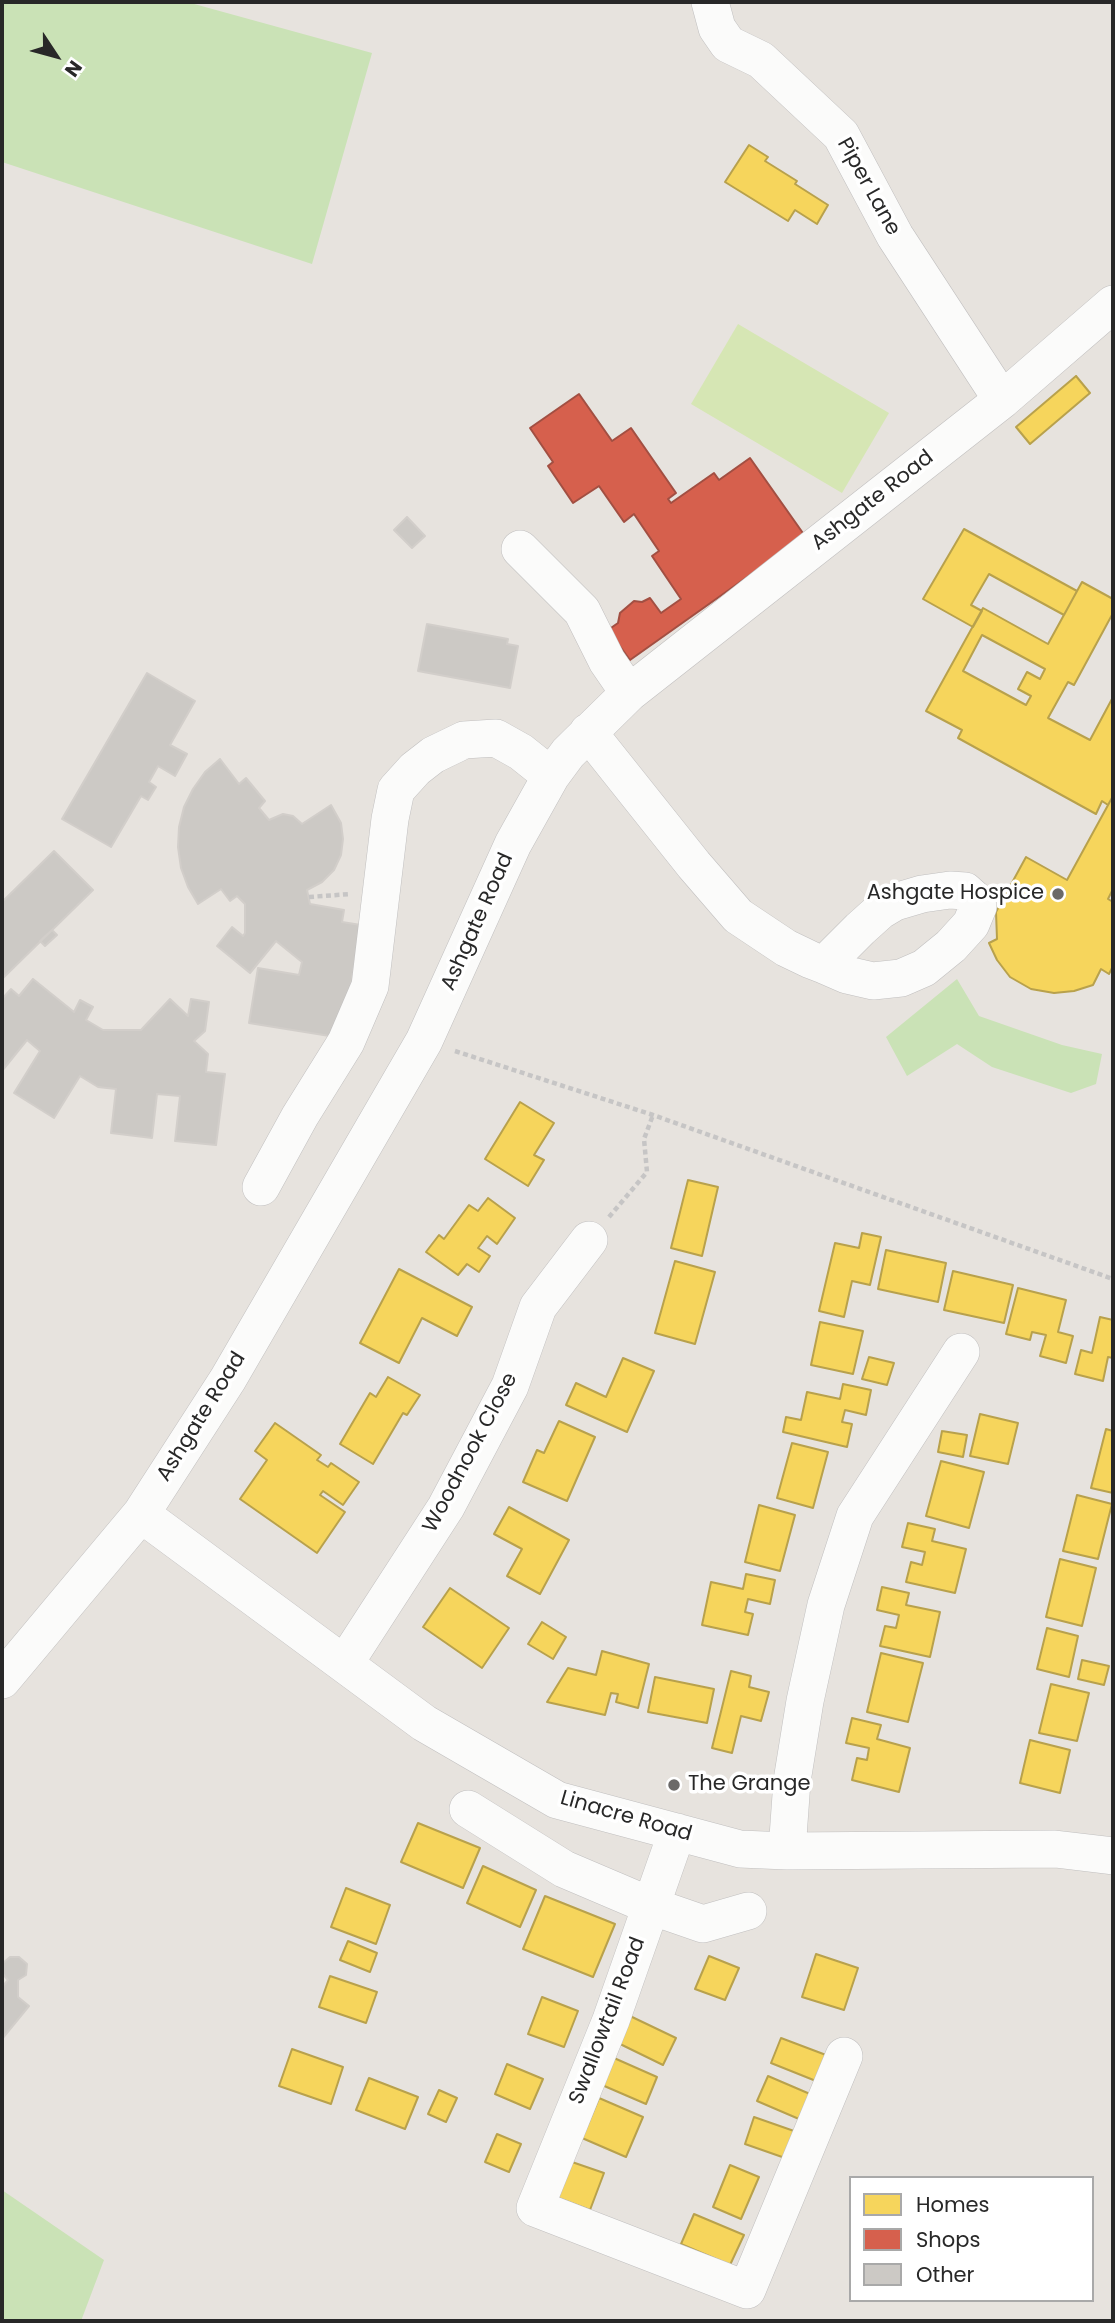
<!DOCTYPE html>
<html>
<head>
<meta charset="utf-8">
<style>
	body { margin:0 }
	#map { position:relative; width:1115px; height:2323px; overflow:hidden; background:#e7e3de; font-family:Poppins,sans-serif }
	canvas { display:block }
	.frame { position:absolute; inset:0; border:4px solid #282828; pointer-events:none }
	.legend { position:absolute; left:849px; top:2176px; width:245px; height:126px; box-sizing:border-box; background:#fff; border:2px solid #a9a9a9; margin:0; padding:9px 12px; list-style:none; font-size:21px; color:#282828 }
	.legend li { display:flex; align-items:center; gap:14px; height:35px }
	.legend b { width:35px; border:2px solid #a9a9a9 }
	.north { position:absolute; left:21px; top:21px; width:70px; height:70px; -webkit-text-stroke:5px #fff; paint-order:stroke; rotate:126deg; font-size:19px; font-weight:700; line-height:28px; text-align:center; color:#282828 }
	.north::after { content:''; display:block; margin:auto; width:24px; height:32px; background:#282828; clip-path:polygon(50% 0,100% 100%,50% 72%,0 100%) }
</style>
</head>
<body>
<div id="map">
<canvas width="1115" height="2323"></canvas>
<div class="frame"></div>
<ul class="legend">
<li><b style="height:19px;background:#f6d55c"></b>Homes</li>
<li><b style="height:19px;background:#d6604d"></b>Shops</li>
<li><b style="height:19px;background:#ccc9c5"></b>Other</li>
</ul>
<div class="north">N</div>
</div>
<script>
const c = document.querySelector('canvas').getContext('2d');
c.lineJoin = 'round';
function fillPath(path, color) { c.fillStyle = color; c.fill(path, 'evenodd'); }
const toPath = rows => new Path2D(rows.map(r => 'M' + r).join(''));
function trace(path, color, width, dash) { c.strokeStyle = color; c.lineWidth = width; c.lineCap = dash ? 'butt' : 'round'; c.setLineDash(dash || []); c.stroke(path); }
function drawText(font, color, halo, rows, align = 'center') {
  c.font = font + ' Poppins,sans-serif'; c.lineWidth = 7; c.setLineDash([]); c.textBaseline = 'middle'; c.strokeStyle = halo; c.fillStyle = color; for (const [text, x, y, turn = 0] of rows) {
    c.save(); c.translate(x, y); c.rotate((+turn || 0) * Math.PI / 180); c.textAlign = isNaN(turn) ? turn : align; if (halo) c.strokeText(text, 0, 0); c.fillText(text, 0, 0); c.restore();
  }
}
fillPath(toPath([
	[2,2,187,2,372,53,312,264,2,162],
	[957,979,979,1016,1062,1045,1102,1054,1096,1084,1071,1093,992,1067,957,1044,907,1076,886,1037],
	[2,2190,104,2260,81,2321,2,2321]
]), '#cae2b6');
fillPath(toPath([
	[738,324,889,413,842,493,691,404]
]), '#d6e6b4');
const homes = toPath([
	[749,145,768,157,765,161,797,181,795,184,828,205,817,224,795,210,788,221,725,182,749,145],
	[1076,376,1090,393,1030,444,1016,427,1076,376],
	[964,529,1077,591,1064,615,989,574,971,605,982,611,973,627,923,599,964,529],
	[1082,582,1113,599,1113,613,1074,685,1068,682,1048,718,1090,740,1113,697,1113,796,1108,805,1102,801,1096,814,958,738,962,730,926,711,983,608,1048,644,1082,582],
	[982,635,1045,669,1040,679,1027,672,1018,689,1031,696,1026,705,963,671,982,635],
	[1113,796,1113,889,1108,899,1113,902,1113,966,1109,974,1101,969,1093,985,1074,991,1054,993,1031,989,1010,977,997,960,989,943,997,939,996,912,1026,857,1067,880,1113,796],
	[520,1102,554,1123,534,1155,544,1160,528,1186,485,1159,520,1102],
	[688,1180,718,1187,702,1256,671,1248,688,1180],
	[488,1198,515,1218,497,1244,487,1236,478,1248,490,1256,479,1272,467,1264,458,1275,426,1252,439,1235,444,1239,469,1205,478,1211,488,1198],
	[862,1233,881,1237,870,1285,852,1281,844,1317,819,1311,835,1243,859,1248,862,1233],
	[886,1250,946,1263,938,1302,878,1289,886,1250],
	[675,1261,715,1272,695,1344,655,1333,675,1261],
	[399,1269,472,1307,457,1336,422,1318,399,1363,360,1343,399,1269],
	[953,1271,1013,1285,1004,1323,944,1310,953,1271],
	[1018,1288,1066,1300,1058,1332,1073,1336,1066,1363,1040,1356,1046,1335,1032,1332,1030,1340,1006,1334,1018,1288],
	[1100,1317,1113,1320,1113,1358,1108,1357,1103,1381,1075,1374,1081,1350,1092,1353,1100,1317],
	[820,1322,863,1331,853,1374,811,1365,820,1322],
	[869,1357,894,1363,887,1385,862,1379,869,1357],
	[623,1358,654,1371,627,1432,566,1405,576,1383,606,1397,623,1358],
	[388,1377,420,1395,407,1415,403,1413,373,1464,340,1444,370,1393,376,1397,388,1377],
	[843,1384,871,1390,866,1415,845,1410,842,1422,852,1424,847,1447,783,1432,786,1417,801,1420,807,1392,840,1399,843,1384],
	[980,1414,1018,1423,1008,1464,970,1456,980,1414],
	[559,1421,595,1437,567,1501,523,1482,537,1450,544,1453,559,1421],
	[275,1423,321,1455,317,1460,328,1467,331,1463,359,1482,343,1505,323,1491,320,1495,345,1512,317,1553,240,1499,267,1460,255,1451,275,1423],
	[1106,1429,1113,1431,1113,1493,1091,1488,1106,1429],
	[942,1431,967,1435,963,1457,938,1452,942,1431],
	[792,1443,828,1452,813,1508,777,1498,792,1443],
	[941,1461,984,1472,969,1528,926,1516,941,1461],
	[1077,1495,1112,1504,1098,1559,1063,1551,1077,1495],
	[759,1505,795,1515,780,1571,745,1562,759,1505],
	[509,1507,569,1540,540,1594,507,1576,522,1549,494,1534,509,1507],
	[908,1523,935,1529,932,1541,966,1549,955,1593,906,1582,911,1562,922,1565,925,1552,902,1547,908,1523],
	[1060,1559,1096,1568,1082,1626,1046,1617,1060,1559],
	[746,1574,775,1580,770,1604,748,1599,745,1612,753,1614,748,1635,702,1625,711,1582,743,1589,746,1574],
	[882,1587,909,1593,906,1605,940,1612,930,1657,880,1646,885,1626,896,1628,899,1615,877,1610,882,1587],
	[450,1588,509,1628,482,1668,423,1627,450,1588],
	[542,1622,566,1637,553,1659,528,1644,542,1622],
	[1047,1628,1078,1636,1069,1677,1037,1669,1047,1628],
	[602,1651,649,1664,638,1708,616,1702,618,1694,611,1693,605,1715,547,1702,568,1668,596,1675,602,1651],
	[881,1653,923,1663,908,1722,867,1712,881,1653],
	[1082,1660,1109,1666,1104,1685,1078,1679,1082,1660],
	[731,1671,751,1676,749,1687,769,1692,761,1721,741,1716,732,1753,712,1748,731,1671],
	[655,1677,714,1689,707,1723,648,1712,655,1677],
	[1051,1684,1089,1693,1077,1741,1039,1733,1051,1684],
	[852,1718,881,1725,877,1739,910,1748,899,1792,852,1780,857,1758,867,1760,869,1748,846,1743,852,1718],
	[1030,1740,1070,1750,1060,1793,1020,1783,1030,1740],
	[418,1823,480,1848,463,1888,401,1862,418,1823],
	[483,1866,536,1890,520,1927,467,1903,483,1866],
	[346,1888,390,1905,376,1944,331,1927,346,1888],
	[545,1896,615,1924,593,1977,523,1949,545,1896],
	[348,1941,377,1953,370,1972,340,1960,348,1941],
	[816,1954,858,1968,844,2010,802,1997,816,1954],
	[709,1956,739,1968,725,2000,695,1989,709,1956],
	[330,1976,377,1992,366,2023,319,2007,330,1976],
	[542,1997,578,2011,564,2047,528,2034,542,1997],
	[630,2016,676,2038,663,2065,618,2043,630,2016],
	[781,2038,826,2055,816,2081,771,2063,781,2038],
	[292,2049,343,2067,331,2104,279,2086,292,2049],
	[614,2058,657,2077,646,2104,602,2085,614,2058],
	[507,2064,543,2079,530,2109,495,2094,507,2064],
	[768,2076,810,2094,799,2119,757,2101,768,2076],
	[369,2078,418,2097,405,2129,356,2110,369,2078],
	[439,2090,457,2098,446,2122,428,2114,439,2090],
	[599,2098,643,2117,626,2157,582,2138,599,2098],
	[754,2117,794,2131,785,2158,745,2144,754,2117],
	[497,2134,521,2144,509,2172,485,2162,497,2134],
	[572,2162,604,2173,590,2210,558,2198,572,2162],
	[730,2165,759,2177,741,2219,713,2207,730,2165],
	[694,2214,744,2235,730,2265,681,2244,694,2214]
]);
fillPath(homes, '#f6d55c');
trace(homes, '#b8a14c', 2);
const shops = toPath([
	[579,394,612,441,631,428,676,493,668,499,671,503,714,473,719,480,750,458,805,536,630,660,608,630,618,623,620,613,634,601,642,602,650,598,661,613,681,599,652,556,659,551,634,514,624,522,599,486,573,503,548,466,553,462,530,428,579,394]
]);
fillPath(shops, '#d6604d');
trace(shops, '#a24f42', 2);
const building = toPath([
	[407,517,425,536,412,548,394,530,407,517],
	[427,624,508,639,507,644,518,646,510,688,418,671,427,624],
	[147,673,195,701,170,745,187,754,175,776,158,766,149,782,156,787,148,800,141,796,111,847,62,819,147,673],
	[220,759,239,784,246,778,265,801,259,808,269,820,283,814,293,816,302,824,331,805,341,823,343,839,341,855,334,870,322,882,307,890,310,904,344,910,342,922,361,925,342,1038,249,1023,258,968,299,975,302,962,276,941,250,973,217,946,232,927,243,936,245,933,245,904,237,896,230,901,221,889,198,904,188,887,181,868,178,847,179,827,184,807,193,789,205,772,220,759],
	[54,851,93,890,2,979,2,902,54,851],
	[52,930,57,935,45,946,40,941,52,930],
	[33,979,74,1012,80,1000,93,1007,86,1020,103,1030,141,1030,170,999,188,1016,191,999,209,1002,205,1031,194,1041,208,1054,206,1072,225,1074,216,1145,175,1141,180,1096,157,1094,152,1138,111,1133,116,1089,98,1087,80,1076,54,1118,14,1093,40,1051,27,1040,2,1071,2,999,11,989,19,996,33,979],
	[10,1957,19,1957,27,1964,26,1975,18,1980,18,1997,29,2006,2,2039,2,1984,3,1986,8,1980,2,1973,3,1963,10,1957]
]);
fillPath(building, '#ccc9c5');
trace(building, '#d2ceca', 2);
const minor = toPath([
	[710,2,717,28,728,44,761,60,841,135,895,236,1002,400],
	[520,549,582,611,607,661,629,693],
	[588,732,694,865,738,916,786,948,811,960,824,965,847,975,873,981,901,978,924,968,951,946,971,924,978,907,974,899,965,891,950,890,922,894,895,902,880,911,860,929,824,965],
	[261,1187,300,1116,346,1042,370,986,390,819,396,790,415,769,433,755,464,740,496,738,521,752,551,776],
	[141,1514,424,1723,557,1800,740,1849,787,1851,1055,1849,1113,1856],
	[345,1663,446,1507,510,1386,538,1307,589,1240],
	[2,1680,141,1514,228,1379,424,1041,513,844,551,776,568,753,629,693,1002,400,1113,304],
	[468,1809,564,1869,651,1906,703,1924,748,1911],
	[677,1832,611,2020,535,2208,747,2290,844,2056],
	[787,1851,792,1781,805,1701,826,1605,855,1516,961,1352]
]);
trace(minor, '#c0bfbf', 38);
trace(toPath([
	[309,897,350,894],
	[455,1051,653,1115,1113,1279],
	[609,1217,647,1172,644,1139,653,1115]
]), '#c6c5c5', 4.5, [5, 3.5]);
trace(minor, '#fbfbfa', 37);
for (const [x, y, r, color] of [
	[1058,894,7,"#6b6968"],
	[674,1785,7,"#6b6968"]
]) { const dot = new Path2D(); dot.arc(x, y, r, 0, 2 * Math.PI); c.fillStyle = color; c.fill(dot); trace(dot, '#fff', 2.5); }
drawText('21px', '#282828', '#fff', [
	["Piper Lane",868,187,61],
	["Ashgate Road",873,501,-38],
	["Ashgate Road",478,922,-66],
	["Ashgate Road",202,1417,-58],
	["Woodnook Close",471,1453,-62],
	["Linacre Road",626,1817,16],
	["Swallowtail Road",608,2021,-69]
]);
drawText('21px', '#282828', '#fff', [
	["Ashgate Hospice",1044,894],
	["The Grange",688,1785,"left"]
], 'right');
</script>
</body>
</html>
